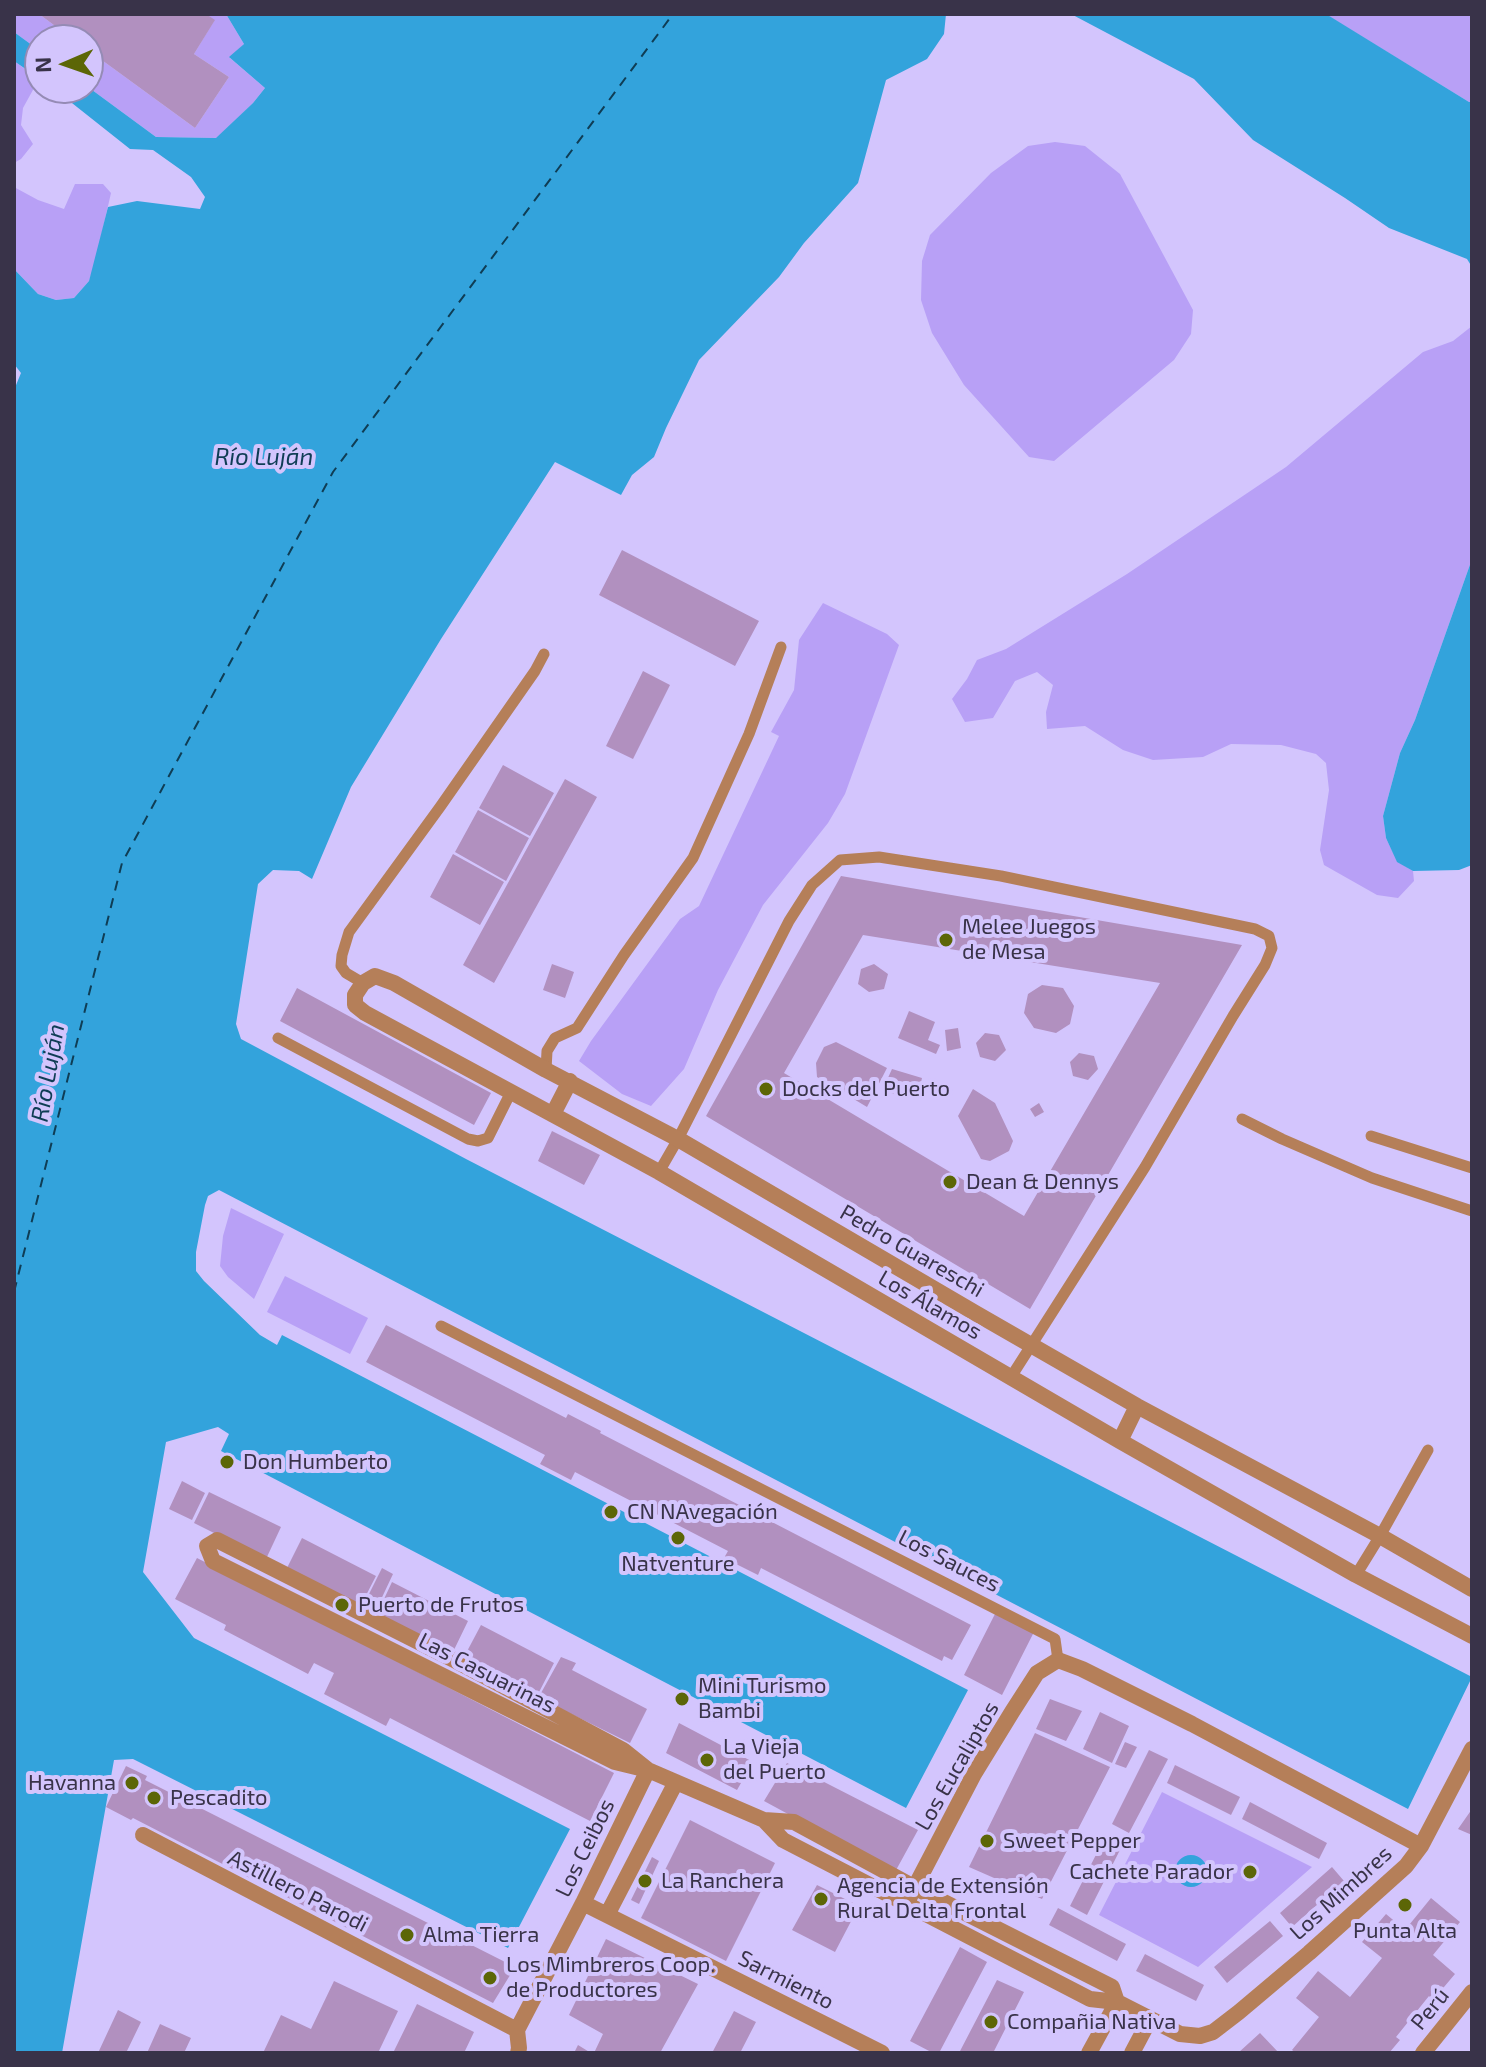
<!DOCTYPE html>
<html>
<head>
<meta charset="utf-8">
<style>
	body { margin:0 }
	#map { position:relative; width:1486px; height:2067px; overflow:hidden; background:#d3c5fd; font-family:"Exo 2",sans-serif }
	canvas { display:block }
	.frame { position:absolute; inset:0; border:16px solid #393349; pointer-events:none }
	.north { position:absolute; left:24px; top:24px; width:80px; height:80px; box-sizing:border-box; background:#d3c5fd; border:2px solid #958bb5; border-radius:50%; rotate:268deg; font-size:22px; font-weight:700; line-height:32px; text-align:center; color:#393349 }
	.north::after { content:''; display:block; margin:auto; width:28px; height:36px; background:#5c6607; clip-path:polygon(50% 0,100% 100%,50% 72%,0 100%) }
</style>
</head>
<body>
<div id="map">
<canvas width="1486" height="2067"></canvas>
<div class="frame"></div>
<div class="north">N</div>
</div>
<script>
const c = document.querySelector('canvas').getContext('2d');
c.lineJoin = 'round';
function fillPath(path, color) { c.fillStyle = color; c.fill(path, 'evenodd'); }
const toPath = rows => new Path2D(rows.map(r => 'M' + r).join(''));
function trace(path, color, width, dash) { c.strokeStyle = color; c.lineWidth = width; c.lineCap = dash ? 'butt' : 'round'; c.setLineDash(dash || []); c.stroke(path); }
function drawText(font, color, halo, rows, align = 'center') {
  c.font = font + ' "Exo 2",sans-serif'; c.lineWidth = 8; c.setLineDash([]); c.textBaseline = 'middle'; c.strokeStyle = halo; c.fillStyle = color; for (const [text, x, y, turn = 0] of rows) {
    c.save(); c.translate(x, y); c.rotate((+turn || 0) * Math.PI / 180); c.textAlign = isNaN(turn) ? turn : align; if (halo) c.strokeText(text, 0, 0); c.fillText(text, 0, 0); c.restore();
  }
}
fillPath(toPath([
	[14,14,39,14,74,40,40,40,40,51,14,32],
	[206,14,226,14,244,44,230,58,265,88,253,103,217,138,156,137,88,87,88,50,195,128,229,77,194,54,214,21],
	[1325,14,1472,14,1472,102,1469,102],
	[14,61,39,79,23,108,21,125,33,144,21,159,14,163],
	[1055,142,1085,146,1120,174,1193,310,1191,334,1174,360,1054,461,1029,457,964,385,932,333,921,300,922,261,930,235,991,173,1028,146],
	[75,184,103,184,111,193,95,263,89,281,74,298,56,300,38,294,14,269,14,187,38,200,64,209],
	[1472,326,1472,559,1415,720,1400,753,1383,816,1386,838,1397,861,1413,871,1414,881,1398,898,1377,895,1324,865,1320,850,1329,790,1326,763,1316,754,1281,745,1231,744,1203,757,1153,760,1123,750,1085,726,1047,729,1046,712,1053,685,1037,672,1015,681,993,718,965,722,952,699,967,679,977,660,1006,649,1127,574,1286,467,1423,352,1453,341],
	[823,603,887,634,899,645,845,794,828,823,763,905,718,990,684,1069,651,1106,622,1094,579,1061,591,1041,680,919,699,906,779,736,771,732,794,690,799,640],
	[231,1208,284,1234,254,1299,228,1277,220,1266,223,1236],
	[285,1276,368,1318,350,1354,267,1312],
	[1162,1792,1312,1867,1198,1967,1099,1915]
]), '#b8a0f6');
fillPath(toPath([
	[226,14,946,14,944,34,927,59,886,80,858,183,804,243,779,277,699,360,666,428,654,457,632,475,621,495,555,462,441,639,351,787,312,879,299,871,273,870,258,884,236,1024,241,1039,466,1159,1472,1677,1408,1809,219,1190,208,1196,205,1205,196,1252,196,1271,204,1281,260,1335,277,1345,282,1335,968,1690,906,1808,221,1451,229,1434,218,1427,166,1442,143,1572,194,1638,570,1829,508,1948,133,1759,114,1760,62,2053,14,2053,14,390,21,373,14,364,14,269,38,294,56,300,74,298,89,281,108,207,137,201,200,209,205,197,191,177,153,150,130,149,53,88,88,87,156,137,216,138,253,103,265,88,229,57,244,44],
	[1071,14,1326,14,1469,102,1472,102,1472,267,1467,259,1389,228,1345,198,1253,140,1194,79],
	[14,32,40,51,40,79,14,61],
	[1472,559,1472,865,1459,870,1413,871,1397,862,1386,838,1383,816,1400,753,1415,720],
	'1175 1871a16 16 0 1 1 32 0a16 16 0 1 1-32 0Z'
]), '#33a3dc');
trace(toPath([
	[14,1292,122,863,333,472,673,14]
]), '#0f3d55', 2, [10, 8]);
fillPath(toPath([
	[39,14,206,14,215,20,194,54,229,77,195,128,88,50,88,40,74,40],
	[622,550,759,621,735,666,599,595],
	[643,671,670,685,633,759,606,746],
	[503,765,554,793,530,836,479,808],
	[565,779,597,797,494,983,463,965],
	[478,810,529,838,506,881,455,852],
	[453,854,504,882,480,925,430,897],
	[841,876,1242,945,1030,1309,706,1116],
	[863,935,1160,983,1024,1216,784,1073],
	[552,964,574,972,565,998,543,990],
	[874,964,888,974,884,989,869,992,858,984,861,969],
	[1042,985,1063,988,1074,1006,1070,1024,1056,1033,1034,1028,1024,1013,1028,994],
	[297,988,491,1093,474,1125,280,1021],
	[909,1011,935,1022,928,1040,940,1045,936,1054,898,1038],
	[958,1028,961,1048,947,1051,945,1030],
	[985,1033,999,1035,1006,1050,995,1061,980,1057,976,1043],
	[836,1042,887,1068,867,1107,817,1077,816,1063,824,1047],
	[1079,1053,1094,1056,1098,1069,1088,1080,1073,1076,1070,1062],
	[892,1069,922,1078,917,1100,882,1091],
	[973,1089,995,1103,1013,1141,1009,1151,990,1161,981,1159,958,1116],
	[1039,1103,1044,1112,1035,1117,1030,1109],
	[552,1131,600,1155,584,1185,538,1161],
	[386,1325,566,1418,568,1414,601,1431,600,1433,971,1625,952,1660,944,1656,942,1661,761,1568,758,1575,724,1558,728,1551,575,1472,571,1480,540,1464,545,1455,366,1362],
	[182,1481,205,1493,192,1520,169,1509],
	[209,1492,281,1527,266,1559,194,1523],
	[302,1538,376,1576,360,1607,286,1570],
	[197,1558,614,1773,590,1821,390,1718,386,1726,324,1694,334,1673,314,1663,308,1674,224,1630,226,1625,175,1599],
	[382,1568,393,1574,377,1608,365,1602],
	[392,1582,468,1621,452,1654,376,1616],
	[996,1612,1034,1632,1002,1695,964,1675],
	[481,1625,554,1663,537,1696,464,1657],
	[561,1657,576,1663,572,1670,647,1709,630,1743,555,1706,558,1701,541,1693],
	[1050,1699,1082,1711,1066,1741,1036,1729],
	[1100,1712,1129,1726,1112,1763,1083,1749],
	[679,1723,753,1762,737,1790,666,1753],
	[1035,1733,1110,1767,1042,1899,969,1867],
	[1125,1742,1137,1747,1126,1768,1115,1764],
	[1149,1750,1168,1759,1129,1833,1112,1824],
	[787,1763,918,1830,895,1872,764,1801],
	[1175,1765,1240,1797,1231,1815,1167,1783],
	[126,1766,147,1776,145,1780,515,1967,493,2003,133,1818,131,1820,106,1807],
	[1250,1802,1327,1843,1319,1859,1242,1819],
	[1472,1809,1472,1835,1458,1829],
	[690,1820,775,1863,726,1961,641,1918],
	[1106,1835,1123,1844,1087,1915,1070,1906],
	[652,1857,659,1861,639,1904,631,1900],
	[1332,1867,1344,1881,1292,1927,1280,1913],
	[817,1885,859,1906,835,1952,792,1930],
	[1431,1898,1460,1922,1433,1955,1455,1974,1433,2000,1429,1996,1396,2037,1400,2040,1389,2053,1296,2053,1292,2050,1319,2017,1296,1998,1318,1971,1350,1997,1382,1958,1362,1942,1386,1914,1405,1930],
	[1058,1908,1126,1944,1117,1961,1049,1925],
	[1270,1921,1283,1936,1227,1983,1214,1967],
	[606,1939,698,1984,660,2053,594,2053,603,2034,569,2015],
	[960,1947,987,1962,939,2053,933,2053,910,2041],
	[1145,1954,1204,1985,1196,2001,1136,1971],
	[997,1980,1024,1992,993,2053,959,2053],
	[334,1981,398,2011,378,2053,263,2053,281,2015,311,2029],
	[417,2004,474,2032,464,2053,393,2053],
	[118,2010,141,2022,126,2053,98,2053],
	[734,2011,756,2022,740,2053,712,2053],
	[160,2024,191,2038,184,2053,147,2053],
	[1260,2033,1279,2053,1238,2053],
	[578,2045,591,2053,574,2053]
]), '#b190bf');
trace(toPath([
	[363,983,346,973,341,966,342,955,349,932,440,807,535,671,544,654],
	[278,1038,468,1139,478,1141,488,1138,511,1092],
	[546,1070,547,1051,555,1038,577,1028,624,955,693,858,749,734,781,647],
	[1242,1119,1282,1139,1372,1178,1472,1211],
	[1371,1136,1472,1168],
	[659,1172,678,1139,789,921,812,885,840,860,879,857,1001,876,1255,929,1269,936,1272,948,1265,965,1233,1016,1145,1167,1011,1377],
	[441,1326,1055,1639,1058,1660],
	[1356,1575,1380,1536,1428,1450]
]), '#b57f59', 11);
trace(toPath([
	[553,1114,570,1081],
	[1120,1441,1137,1406],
	[1472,1589,1380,1536,1137,1406,977,1314,678,1139,546,1070,394,983,375,976,363,983,355,995,355,1005,365,1013,659,1172,1120,1441,1356,1575,1472,1636],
	[648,1770,623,1750,454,1660,217,1540,207,1546,213,1561,615,1762,648,1770,764,1820,794,1822,914,1887,1112,1987,1117,2002,1180,2034,1200,2036,1213,2032,1239,2012,1309,1953,1406,1866,1421,1846,1472,1749],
	[764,1820,783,1840,974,1939,1090,1999,1117,2002,1089,2053],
	[143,1835,517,2030],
	[583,1903,882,2053],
	[906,1904,974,1774,1012,1712,1037,1673,1058,1660,1082,1669,1192,1724,1421,1846],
	[607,1915,676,1782],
	[517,2030,583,1903,648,1770],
	[517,2030,519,2048,518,2053],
	[1132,2053,1150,2019],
	[1423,2053,1472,1992]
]), '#b57f59', 16);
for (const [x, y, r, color] of [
	[946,940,8,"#5c6607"],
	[766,1089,8,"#5c6607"],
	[950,1182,8,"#5c6607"],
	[227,1462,8,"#5c6607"],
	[611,1512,8,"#5c6607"],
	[678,1538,8,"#5c6607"],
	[342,1605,8,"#5c6607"],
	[682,1699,8,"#5c6607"],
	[707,1760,8,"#5c6607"],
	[132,1783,8,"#5c6607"],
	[154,1798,8,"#5c6607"],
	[987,1841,8,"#5c6607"],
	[1250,1872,8,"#5c6607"],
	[645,1881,8,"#5c6607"],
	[821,1899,8,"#5c6607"],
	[1405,1905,8,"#5c6607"],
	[407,1935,8,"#5c6607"],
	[490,1978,8,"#5c6607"],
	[991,2022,8,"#5c6607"]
]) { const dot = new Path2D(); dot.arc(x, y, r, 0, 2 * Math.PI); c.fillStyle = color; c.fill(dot); trace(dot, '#d3c5fd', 3); }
drawText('22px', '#393349', '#d3c5fd', [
	["Melee Juegos",962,927],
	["de Mesa",962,952],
	["Docks del Puerto",782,1089],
	["Dean & Dennys",966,1182],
	["Don Humberto",243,1462],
	["CN NAvegación",627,1512],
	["Natventure",678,1564,"center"],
	["Puerto de Frutos",358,1605],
	["Mini Turismo",698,1686],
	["Bambi",698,1711],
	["La Vieja",723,1747],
	["del Puerto",723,1772],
	["Havanna",116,1783,"right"],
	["Pescadito",170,1798],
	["Sweet Pepper",1003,1841],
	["Cachete Parador",1234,1872,"right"],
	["La Ranchera",661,1881],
	["Agencia de Extensión",837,1886],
	["Rural Delta Frontal",837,1911],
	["Punta Alta",1405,1931,"center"],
	["Alma Tierra",423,1935],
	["Los Mimbreros Coop.",506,1965],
	["de Productores",506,1990],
	["Compañia Nativa",1007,2022]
], 'left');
drawText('22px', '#393349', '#d3c5fd', [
	["Pedro Guareschi",912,1251,30],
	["Los Álamos",930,1305,30],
	["Los Sauces",949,1561,27],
	["Las Casuarinas",487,1673,27],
	["Los Eucaliptos",957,1766,-60],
	["Los Ceibos",585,1848,-64],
	["Astillero Parodi",298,1891,27],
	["Los Mimbres",1341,1893,-42],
	["Sarmiento",786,1980,27],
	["Perú",1430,2009,-51]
]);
drawText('italic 24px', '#0f3d55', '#d3c5fd', [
	["Río Luján",264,457],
	["Río Luján",48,1073,-80]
]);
</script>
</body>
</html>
